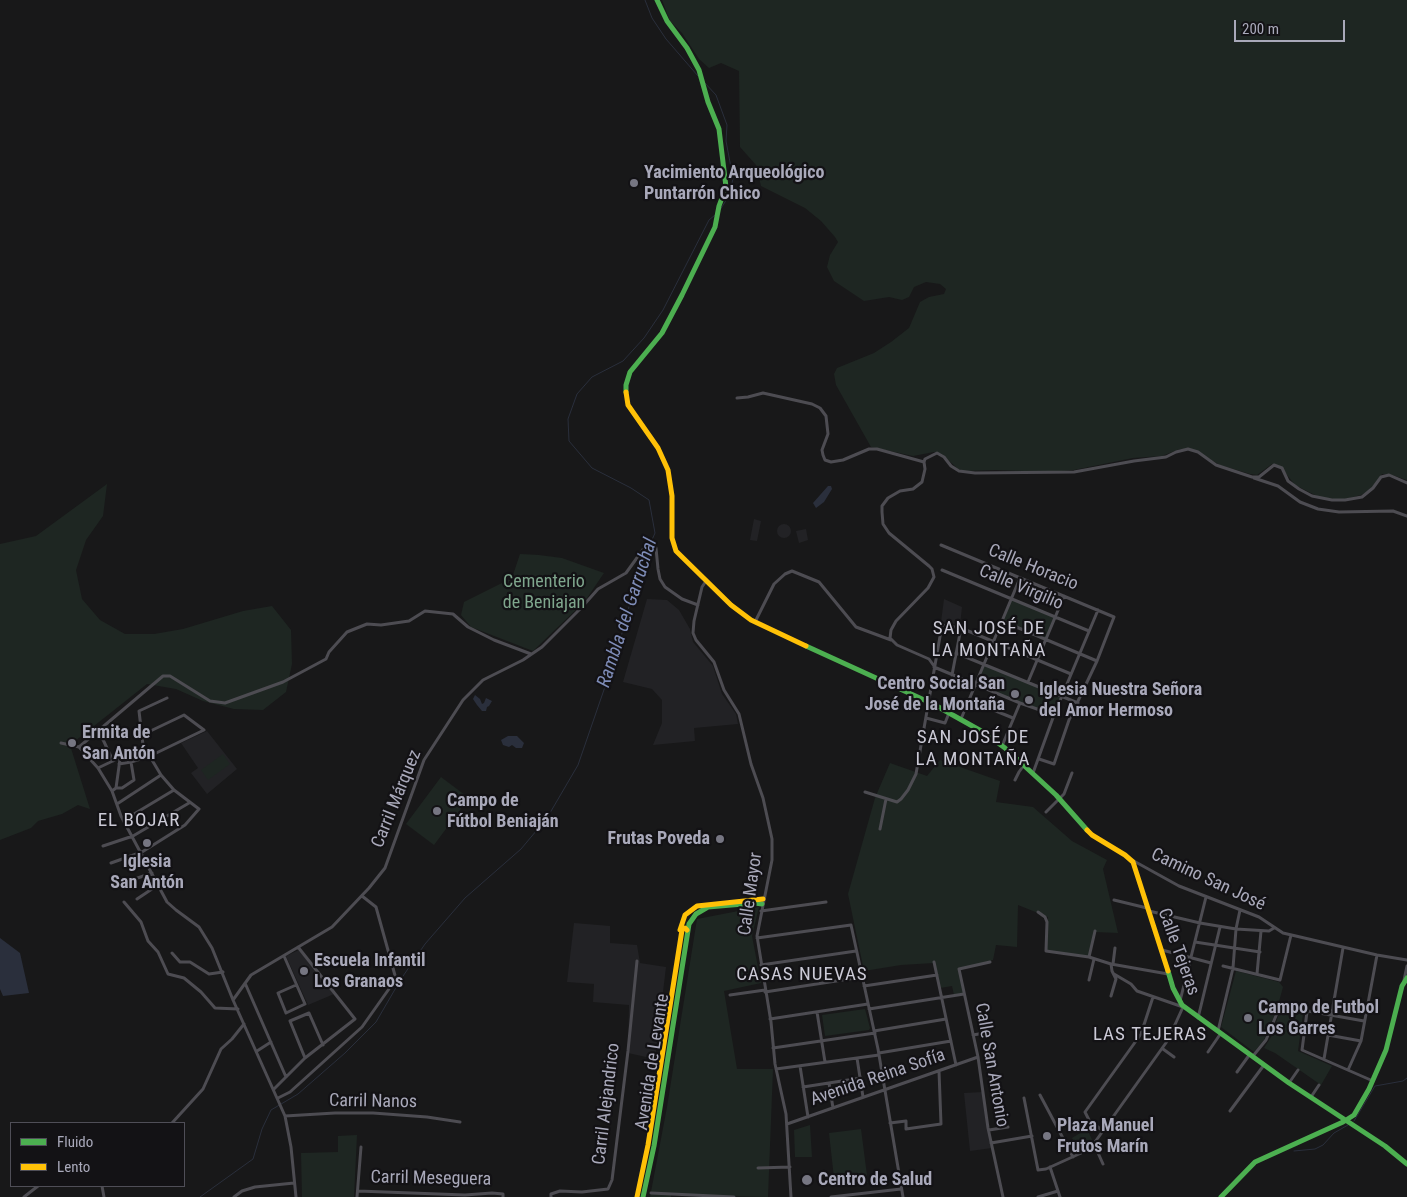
<!DOCTYPE html>
<html>
<head>
<meta charset="utf-8">
<style>
	body { margin:0 }
	#map { position:relative; width:1407px; height:1197px; overflow:hidden; background:#181819; font-family:"Roboto Condensed",sans-serif }
	canvas { display:block }
	.legend { position:absolute; left:10px; top:1122px; width:175px; height:65px; box-sizing:border-box; background:#131215; border:1px solid #4f4e57; margin:0; padding:6px 9px; list-style:none; font-size:15px; color:#a9a9ba }
	.legend li { display:flex; align-items:center; gap:10px; height:25px }
	.legend b { width:25px; border:1px solid #4f4e57 }
	.scale { position:absolute; left:1234px; top:20px; width:111px; height:22px; box-sizing:border-box; border:2px solid #a9a9ba; border-top:0; padding-left:6px; font-size:15px; line-height:18px; white-space:nowrap; color:#a9a9ba; -webkit-text-stroke:4px #131215; paint-order:stroke }
</style>
</head>
<body>
<div id="map">
<canvas width="1407" height="1197"></canvas>
<ul class="legend">
<li><b style="height:6px;background:#4caf50"></b>Fluido</li>
<li><b style="height:6px;background:#ffc107"></b>Lento</li>
</ul>
<div class="scale">200 m</div>
</div>
<script>
const c = document.querySelector('canvas').getContext('2d');
c.lineJoin = 'round';
function fillPath(path, color) { c.fillStyle = color; c.fill(path, 'evenodd'); }
const toPath = rows => new Path2D(rows.map(r => 'M' + r).join(''));
function trace(path, color, width, dash) { c.strokeStyle = color; c.lineWidth = width; c.lineCap = dash ? 'butt' : 'round'; c.setLineDash(dash || []); c.stroke(path); }
function drawText(font, color, halo, rows, align = 'center') {
  c.font = font + ' "Roboto Condensed",sans-serif'; c.lineWidth = 4.5; c.setLineDash([]); c.textBaseline = 'middle'; c.strokeStyle = halo; c.fillStyle = color; for (const [text, x, y, turn = 0] of rows) {
    c.save(); c.translate(x, y); c.rotate((+turn || 0) * Math.PI / 180); c.textAlign = isNaN(turn) ? turn : align; if (halo) c.strokeText(text, 0, 0); c.fillText(text, 0, 0); c.restore();
  }
}
fillPath(toPath([
	[754,519,761,521,757,541,750,540],
	'777 531a7 7 0 1 1 14 0a7 7 0 1 1-14 0Z',
	[806,529,808,540,799,543,796,531],
	[647,599,667,600,679,610,690,629,693,642,713,666,722,694,736,714,738,724,694,728,695,741,653,745,662,723,662,700,652,689,623,682],
	[944,599,962,607,960,625,941,622],
	[207,731,237,769,207,794,191,773,198,768,181,743],
	[574,923,610,926,610,943,637,945,640,963,666,967,655,1059,628,1053,629,1005,593,1002,594,984,567,982],
	[299,950,334,994,308,1005,286,956],
	[983,1092,992,1148,970,1151,964,1093]
]), '#222225');
fillPath(toPath([
	[662,0,1407,0,1407,480,1392,475,1382,474,1370,490,1361,495,1345,499,1333,499,1319,497,1295,485,1280,466,1272,464,1257,475,1250,474,1220,465,1192,449,1180,449,1162,456,1133,458,1074,470,1051,472,996,470,964,471,958,469,942,454,934,452,913,456,871,447,836,385,834,374,837,368,874,353,891,342,909,328,920,302,929,297,944,294,946,289,940,284,926,282,914,287,909,297,902,300,889,297,864,301,834,281,827,267,830,255,838,242,835,237,821,221,805,208,761,186,756,165,740,147,739,71,721,63,709,68,699,59,682,33,670,21],
	[107,484,103,516,86,540,76,570,82,599,100,620,125,634,154,634,183,629,243,611,272,606,291,630,292,664,286,692,263,710,234,709,203,701,176,689,147,684,70,745,90,809,78,805,62,814,38,821,31,828,0,840,0,544,36,536],
	[520,554,539,555,562,558,604,573,585,601,533,651,471,627,461,615,464,602,512,578],
	[1011,599,1055,617,1046,640,1002,621],
	[985,664,1062,696,1054,715,976,685],
	[223,754,230,764,208,780,201,770],
	[940,760,1000,781,996,802,1033,807,1072,841,1107,860,1103,869,1118,933,1095,932,1089,957,1046,951,1048,917,1018,905,1017,947,996,945,993,960,959,969,964,994,954,995,952,986,940,988,934,963,901,965,864,971,848,894,875,798,890,763,927,776],
	[441,777,469,798,434,845,406,824],
	[759,907,752,936,761,983,724,991,737,1069,773,1069,768,1197,671,1195,671,1197,650,1197,667,1107,697,919],
	[1236,971,1279,982,1283,987,1277,1009,1264,1040,1254,1052,1221,1027],
	[1281,1008,1303,1014,1298,1051,1332,1066,1321,1085,1275,1053,1264,1048,1271,1037],
	[865,1009,870,1028,869,1030,825,1036,822,1015],
	[810,1125,812,1157,795,1157,794,1130],
	[861,1129,868,1183,835,1187,829,1133],
	[1087,1129,1094,1144,1090,1149,1080,1153,1072,1138],
	[357,1135,354,1197,302,1197,301,1153,338,1152,338,1136]
]), '#1e2622');
fillPath(toPath([
	[828,486,831,486,832,489,824,502,816,508,813,503],
	[475,695,480,699,482,704,484,703,486,698,492,701,489,706,487,707,486,711,482,711,477,705,473,699],
	[508,736,517,736,524,743,522,748,516,748,512,745,509,747,503,745,501,740],
	[0,938,20,953,29,993,3,996,0,989]
]), '#2a2f3c');
trace(toPath([
	[645,0,652,18,666,39,698,76],
	[704,82,716,95,727,125,726,141,733,178,730,194,720,210],
	[1354,1121,1375,1086,1403,1081,1407,1078],
	[1294,1151,1315,1149,1323,1145,1334,1133,1348,1125],
	[200,1197,253,1159,262,1129,271,1110,298,1094,345,1053,376,1022,401,979,425,944,465,898,521,849,547,818,578,765,617,652,639,569,655,533,649,500,631,488,592,468,569,441,568,419,577,394,592,377,623,361,644,338,663,310,709,220,715,215]
]), '#2a2f3c', 1);
trace(toPath([
	[737,398,748,397,763,393,812,404,820,408,826,416,828,434,822,450,823,455,825,460,831,462,843,460,869,449,877,449,924,462],
	[924,462,925,459,937,453,944,457,951,466,959,471,975,473,1074,472,1134,461,1166,457,1176,452,1188,449,1198,452,1216,465,1252,477,1259,477,1274,465,1282,468,1288,481,1299,489,1312,496,1332,500,1345,500,1362,497,1373,488,1381,477,1389,475,1407,483],
	[924,462,925,469,922,482,913,489,900,491,888,498,882,506,882,512,883,524,889,533,929,566,932,569,934,577,928,588,896,621,891,630,890,638,897,645,929,659,934,666],
	[1254,478,1278,486,1300,502,1318,509,1339,512,1393,511,1407,516],
	[941,545,1114,617,1097,661,1069,720,1054,764,1039,759],
	[942,570,1089,631],
	[706,581,702,587,694,621,693,633,696,640,714,662,724,690,739,714,751,764,763,798,772,839,772,860,757,936,771,1022,775,1064,786,1114,791,1197],
	[1002,621,1097,661],
	[755,622,774,584,785,574,792,571,819,582,856,627,891,640],
	[956,653,1078,703],
	[934,667,1020,703,1054,715],
	[952,675,961,628],
	[932,678,947,683],
	[1028,682,1064,596],
	[969,700,1013,718],
	[926,718,945,723,949,713],
	[961,719,1020,578],
	[99,731,113,761],
	[61,743,79,747,98,768,112,791,121,816,167,902,176,910,199,927,212,948,233,1000,285,1116,291,1147,296,1197],
	[1002,746,1020,703],
	[79,747,163,676,170,676,210,701,225,703,283,682,326,659,329,652,347,632,367,624,381,625,409,621,425,611,453,614,468,627,494,640,531,654],
	[119,764,131,762,150,756,204,730,184,715,142,735],
	[98,768,119,758],
	[1033,773,1054,715,1098,610],
	[1015,780,1019,772,1024,765],
	[116,788,121,752],
	[112,791,116,788,122,788,134,780,131,762],
	[865,792,897,802,901,799,908,790,916,774,942,625,961,628,1071,674],
	[117,804,161,775],
	[1046,812,1064,794,1072,773],
	[124,820,174,790],
	[880,829,886,799],
	[103,846,133,836,189,803],
	[1132,860,1179,886,1259,917,1283,933,1377,955,1407,960],
	[111,863,142,852,185,825,199,809,174,790,161,775,143,745,139,711,167,698],
	[129,881,152,873],
	[137,899,158,885],
	[1114,900,1147,908],
	[124,902,141,922,148,941,158,952,168,974,184,978,201,992,215,1008,238,1009],
	[761,911,826,902],
	[1149,911,1200,923,1236,929,1269,931,1274,928],
	[1038,912,1045,917,1047,922,1046,951,1089,957,1111,964,1168,974],
	[757,938,851,925,878,1049,903,1197],
	[1195,942,1260,952],
	[1162,950,1211,963],
	[172,953,180,962,190,962,209,974,223,972],
	[284,956,305,1004,286,1013,278,993,296,985],
	[1089,957,1095,931],
	[934,962,956,1065],
	[990,962,959,969,978,1057,988,1128,1003,1197],
	[1113,964,1115,948],
	[761,965,856,951],
	[1223,966,1280,980,1291,935],
	[1257,974,1261,931],
	[1089,980,1094,959],
	[1404,980,1407,966],
	[245,983,286,1077],
	[864,986,937,975],
	[765,992,862,977],
	[730,995,765,990],
	[1111,996,1116,979,1112,971,1111,964],
	[233,1000,251,975,332,927,369,888,385,868,424,760,463,700,483,680,523,660,542,647,582,607,598,589,626,573,647,544,654,545,656,548,658,569,660,579,665,587,682,599,698,605],
	[1180,1001,1206,897],
	[869,1009,964,994],
	[817,1012,825,1062],
	[1307,1012,1302,1050,1373,1081],
	[1198,1018,1220,927],
	[770,1019,868,1004],
	[874,1031,946,1019],
	[1218,1031,1233,968,1236,929,1240,910],
	[973,1035,990,1032],
	[1328,1035,1361,1041],
	[773,1048,875,1033],
	[1163,1049,1174,1057],
	[257,1051,271,1042],
	[1208,1052,1221,1033],
	[879,1053,951,1041],
	[1253,1056,1266,1040,1280,1006,1364,1021],
	[305,1058,290,1021,309,1013,323,1045],
	[857,1058,863,1097],
	[1324,1059,1343,948],
	[800,1066,808,1117],
	[776,1069,879,1055],
	[1348,1070,1361,1041,1377,955],
	[1237,1072,1250,1054],
	[829,1083,833,1108],
	[1289,1083,1298,1070],
	[803,1087,861,1078],
	[274,1089,305,1058,355,1019,298,947],
	[1040,1095,1073,1157],
	[1311,1097,1319,1085],
	[278,1098,290,1092,362,1027,396,979,376,907,362,896],
	[1024,1098,1038,1170,1046,1169,1090,1149,1168,1040,1183,1007,1137,991,1131,984,1114,974],
	[1230,1111,1264,1065],
	[285,1116,335,1113,373,1113,427,1117,460,1122],
	[172,1123,203,1089,221,1049,232,1039,244,1024],
	[890,1123,906,1121,906,1129,941,1124,939,1071],
	[787,1124,978,1057],
	[989,1130,1008,1127],
	[1103,1131,1089,1120,1085,1112,1141,1034,1153,997],
	[991,1143,1032,1136],
	[1094,1144,1103,1164],
	[1050,1167,1060,1197],
	[758,1168,790,1167],
	[102,1186,104,1197],
	[358,1191,465,1195,492,1193,503,1194,503,1197],
	[651,1193,734,1197],
	[24,1197,38,1186],
	[234,1197,242,1191,255,1187,294,1183],
	[357,1197,361,1147],
	[551,1197,551,1194,560,1191,582,1192,608,1189,612,1180,628,1051,637,961],
	[831,1197,901,1189],
	[1038,1197,1058,1191]
]), '#4d4c52', 3);
trace(toPath([
	[626,392,626,385,630,372,662,333,682,295,715,227,719,206,726,187,719,129,708,102,699,70,687,48,667,21,657,0],
	[806,646,933,704,983,732,1005,748,1056,795,1087,830],
	[1168,971,1173,988,1182,1005,1289,1083,1385,1146,1407,1164],
	[643,1197,654,1146,689,924,696,914,708,907,755,903,762,904],
	[1221,1197,1255,1162,1343,1122,1354,1115,1369,1089,1386,1050,1402,986,1407,978]
]), '#4caf50', 5);
trace(toPath([
	[626,392,628,405,658,448,668,470,672,496,672,538,676,551,731,605,751,620,806,646],
	[1087,830,1092,835,1125,855,1133,862,1168,971],
	[680,930,685,915,697,906,763,899],
	[637,1197,648,1145,682,930,685,928,687,930]
]), '#ffc107', 5);
for (const [x, y, r, color] of [
	[634,183,5,"#767682"],
	[1015,694,5,"#767682"],
	[1029,700,5,"#767682"],
	[72,743,5,"#767682"],
	[437,811,5,"#767682"],
	[720,839,5,"#767682"],
	[147,843,5,"#767682"],
	[304,971,5,"#767682"],
	[1248,1018,5,"#767682"],
	[1047,1136,5,"#767682"],
	[807,1180,6,"#767682"]
]) { const dot = new Path2D(); dot.arc(x, y, r, 0, 2 * Math.PI); c.fillStyle = color; c.fill(dot); trace(dot, '#131215', 2); }
drawText('bold 18px', '#a9a9ba', '#131215', [
	["Yacimiento Arqueológico",644,173],
	["Puntarrón Chico",644,194],
	["Centro Social San",1005,684,"right"],
	["José de la Montaña",1005,705,"right"],
	["Iglesia Nuestra Señora",1039,690],
	["del Amor Hermoso",1039,711],
	["Ermita de",82,733],
	["San Antón",82,754],
	["Campo de",447,801],
	["Fútbol Beniaján",447,822],
	["Frutas Poveda",710,839,"right"],
	["Iglesia",147,862,"center"],
	["San Antón",147,883,"center"],
	["Escuela Infantil",314,961],
	["Los Granaos",314,982],
	["Campo de Futbol",1258,1008],
	["Los Garres",1258,1029],
	["Plaza Manuel",1057,1126],
	["Frutos Marín",1057,1147],
	["Centro de Salud",818,1180]
], 'left');
drawText('18px', '#a9a9ba', '#131215', [
	["Calle Horacio",1033,568,22],
	["Calle Virgilio",1021,588,23],
	["Carril Márquez",397,799,-68],
	["Camino San José",1208,880,25],
	["Calle Mayor",751,894,-82],
	["Calle Tejeras",1178,952,70],
	["Avenida de Levante",653,1062,-81],
	["Calle San Antonio",991,1065,80],
	["Avenida Reina Sofía",878,1078,-19],
	["Carril Nanos",373,1102,1],
	["Carril Alejandrico",607,1104,-83],
	["Carril Meseguera",431,1179,1]
]);
drawText('18px', '#7fa68d', '#131215', [
	["Cementerio",544,582],
	["de Beniajan",544,603]
]);
drawText('italic 19px', '#7e8cb7', '#131215', [
	["Rambla del Garruchal",628,613,-72]
]);
c.letterSpacing = '1px';
drawText('19px', '#cbcad6', '#131215', [
	["SAN JOSÉ DE",989,629],
	["LA MONTAÑA",989,651],
	["SAN JOSÉ DE",973,738],
	["LA MONTAÑA",973,760],
	["EL BOJAR",139,821],
	["CASAS NUEVAS",802,975],
	["LAS TEJERAS",1150,1035]
]);
c.letterSpacing = '0px';
</script>
</body>
</html>
